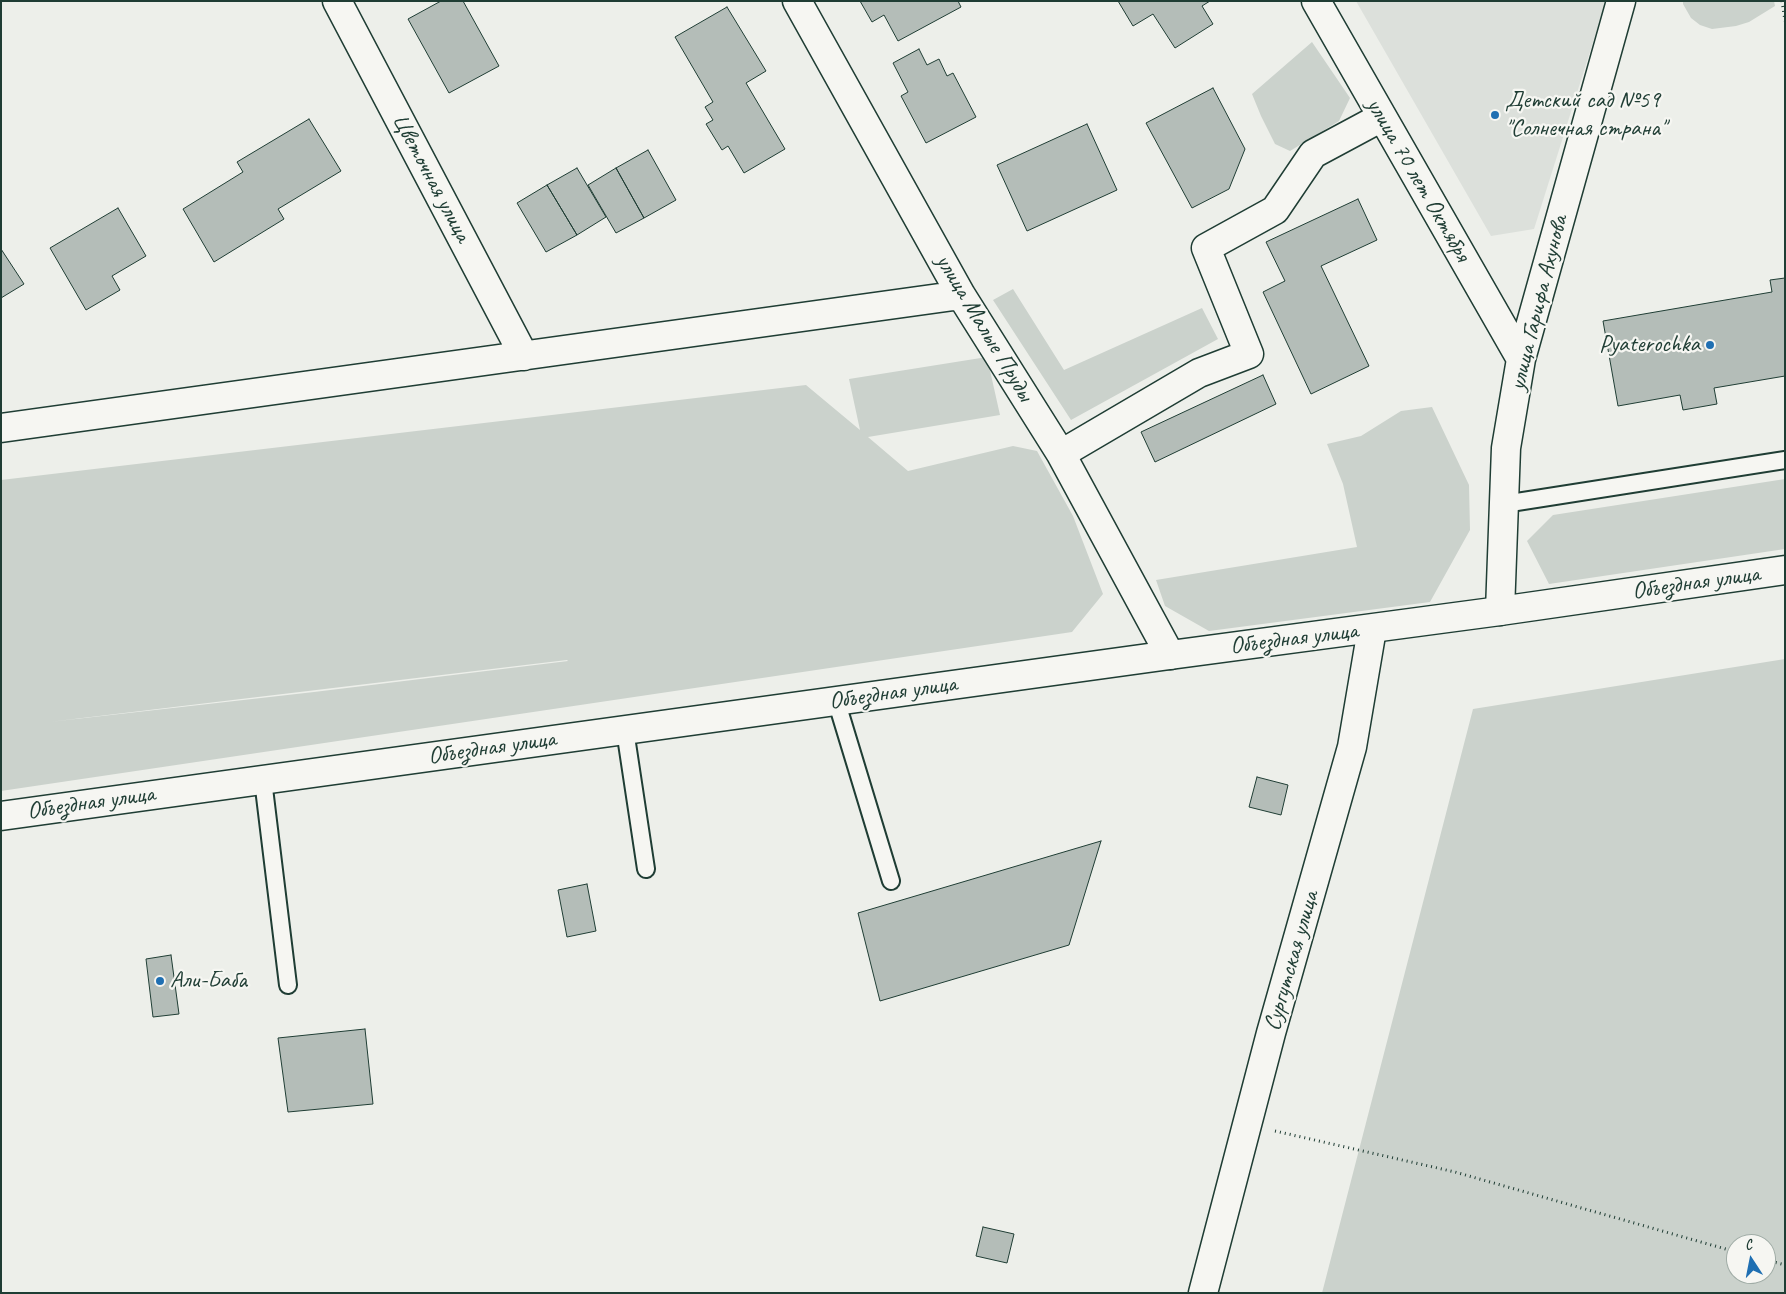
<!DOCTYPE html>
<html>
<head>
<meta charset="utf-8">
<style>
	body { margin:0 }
	#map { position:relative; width:1786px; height:1294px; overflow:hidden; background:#edefea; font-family:Caveat,sans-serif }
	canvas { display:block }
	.frame { position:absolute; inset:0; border:2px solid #1f3d34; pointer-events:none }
	.north { position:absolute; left:1726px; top:1234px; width:50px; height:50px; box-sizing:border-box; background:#f6f6f2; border:1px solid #a0aca6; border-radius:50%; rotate:349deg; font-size:14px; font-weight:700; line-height:20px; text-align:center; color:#1f3d34 }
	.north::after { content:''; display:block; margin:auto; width:18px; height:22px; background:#1f6fb2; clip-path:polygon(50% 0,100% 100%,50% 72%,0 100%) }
</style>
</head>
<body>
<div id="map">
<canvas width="1786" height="1294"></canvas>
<div class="frame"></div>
<div class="north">С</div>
</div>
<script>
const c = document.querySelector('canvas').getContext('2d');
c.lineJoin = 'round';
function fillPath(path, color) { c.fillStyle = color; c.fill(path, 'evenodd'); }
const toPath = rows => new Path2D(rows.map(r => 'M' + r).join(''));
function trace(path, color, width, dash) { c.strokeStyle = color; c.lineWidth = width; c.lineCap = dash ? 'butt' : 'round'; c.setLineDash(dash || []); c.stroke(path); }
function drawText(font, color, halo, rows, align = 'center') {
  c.font = font + ' Caveat,sans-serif'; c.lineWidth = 4.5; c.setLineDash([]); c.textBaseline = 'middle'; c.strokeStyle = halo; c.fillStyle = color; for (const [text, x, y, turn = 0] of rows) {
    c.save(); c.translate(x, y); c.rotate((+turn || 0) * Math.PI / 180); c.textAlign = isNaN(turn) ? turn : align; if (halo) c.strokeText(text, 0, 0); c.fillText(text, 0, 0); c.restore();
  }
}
fillPath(toPath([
	[1356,1,1606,1,1534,229,1491,236]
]), '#dce0db');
fillPath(toPath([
	[1683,1,1774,1,1775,6,1749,22,1736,26,1712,29,1700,25,1691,18,1683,4],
	[1312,42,1350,98,1339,121,1290,151,1275,144,1261,116,1252,94],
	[1013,289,1064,370,1202,308,1218,339,1071,420,993,300],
	[987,357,1000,415,868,437,908,471,1013,446,1037,451,1073,516,1103,594,1072,632,1,791,1,480,806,385,860,430,849,379],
	[568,661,314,692,49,722,567,660],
	[1432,407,1469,485,1470,530,1430,602,1209,631,1165,606,1156,580,1357,547,1343,484,1327,444,1361,436,1401,411],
	[1785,479,1785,549,1549,584,1527,541,1553,515],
	[1785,659,1785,1293,1322,1293,1473,709],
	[1736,1244,1766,1244,1766,1274,1736,1274]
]), '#cbd2cc');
const building = toPath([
	[441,1,463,1,499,66,449,93,408,19,441,1],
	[860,1,958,1,961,7,898,41,884,15,872,22,860,1],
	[1118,1,1210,1,1202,6,1213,24,1175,48,1153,14,1133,26,1118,1],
	[727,7,766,71,746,83,785,149,744,173,728,146,722,150,706,124,713,120,705,107,713,102,675,37,727,7],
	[919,49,927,65,939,59,947,76,953,73,976,117,926,143,901,96,908,92,893,63,919,49],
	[1213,88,1245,149,1229,189,1192,208,1146,123,1213,88],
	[309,119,341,171,278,209,284,219,214,262,183,209,243,172,237,162,309,119],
	[1087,124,1117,190,1027,231,997,165,1087,124],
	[648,150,676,200,644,218,616,168,648,150],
	[577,168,606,217,577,235,547,185,577,168],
	[616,168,644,218,616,233,588,185,616,168],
	[547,185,577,235,546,252,517,203,547,185],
	[1358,199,1377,240,1321,266,1369,366,1311,394,1263,292,1285,281,1266,242,1358,199],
	[118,208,146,256,112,276,120,290,86,310,50,248,118,208],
	[1,249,24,284,1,298,1,249],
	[1785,278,1785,376,1714,388,1717,404,1683,410,1680,395,1618,406,1603,321,1772,292,1770,280,1785,278],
	[1263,375,1276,404,1155,462,1141,432,1263,375],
	[1257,777,1288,785,1281,815,1249,807,1257,777],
	[1101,841,1069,945,880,1001,858,913,1101,841],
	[587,884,596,931,567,937,558,890,587,884],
	[171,955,179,1014,153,1017,146,959,171,955],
	[365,1029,373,1104,288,1112,278,1038,365,1029],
	[983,1227,1014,1234,1007,1263,976,1256,983,1227]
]);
fillPath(building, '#b4bdb8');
trace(building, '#1f3d34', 1);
const service = toPath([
	[1504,504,1785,460],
	[836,700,891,881],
	[625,730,646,869],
	[263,780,288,985]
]);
const minor = toPath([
	[337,1,524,356],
	[797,1,961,295,1061,454,1170,655],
	[1316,1,1521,359],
	[1,428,961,295],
	[1061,454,1199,373,1249,354,1206,248,1275,210,1313,154,1382,117],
	[1500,611,1506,448,1521,359,1621,1]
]);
const tertiary = toPath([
	[1203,1293,1271,1033,1352,747,1372,629]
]);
const secondary = toPath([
	[1,816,1170,655,1500,611,1785,570]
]);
trace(service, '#1f3d34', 20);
trace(minor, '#1f3d34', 31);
trace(tertiary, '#1f3d34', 31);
trace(secondary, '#1f3d34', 31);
trace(toPath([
	[1782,1,1785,21],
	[1275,1131,1455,1172,1736,1252],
	[1766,1260,1785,1265]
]), '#1f3d34', 3, [1, 4]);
trace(service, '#f6f6f2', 16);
trace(minor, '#f6f6f2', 28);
trace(tertiary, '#f6f6f2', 28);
trace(secondary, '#f6f6f2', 28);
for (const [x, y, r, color] of [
	[1495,115,5,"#1f6fb2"],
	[1710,345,5,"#1f6fb2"],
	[160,981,5,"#1f6fb2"]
]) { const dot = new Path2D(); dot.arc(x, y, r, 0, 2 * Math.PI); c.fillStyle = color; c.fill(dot); trace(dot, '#f6f6f2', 2); }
drawText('24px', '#1f3d34', '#f6f6f2', [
	["Детский сад №59",1505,101],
	["\"Солнечная страна\"",1505,129],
	["Pyaterochka",1700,345,"right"],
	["Али-Баба",170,981]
], 'left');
drawText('24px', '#1f3d34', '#f6f6f2', [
	["Цветочная улица",431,178,62],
	["улица 70 лет Октября",1418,180,60],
	["улица Гарифа Ахунова",1539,303,-76],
	["улица Малые Пруды",984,328,59],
	["Объездная улица",1696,583,-8],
	["Объездная улица",1294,639,-7],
	["Объездная улица",893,693,-8],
	["Объездная улица",492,748,-8],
	["Объездная улица",91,803,-8],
	["Сургутская улица",1292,961,-74]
]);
</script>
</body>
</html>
